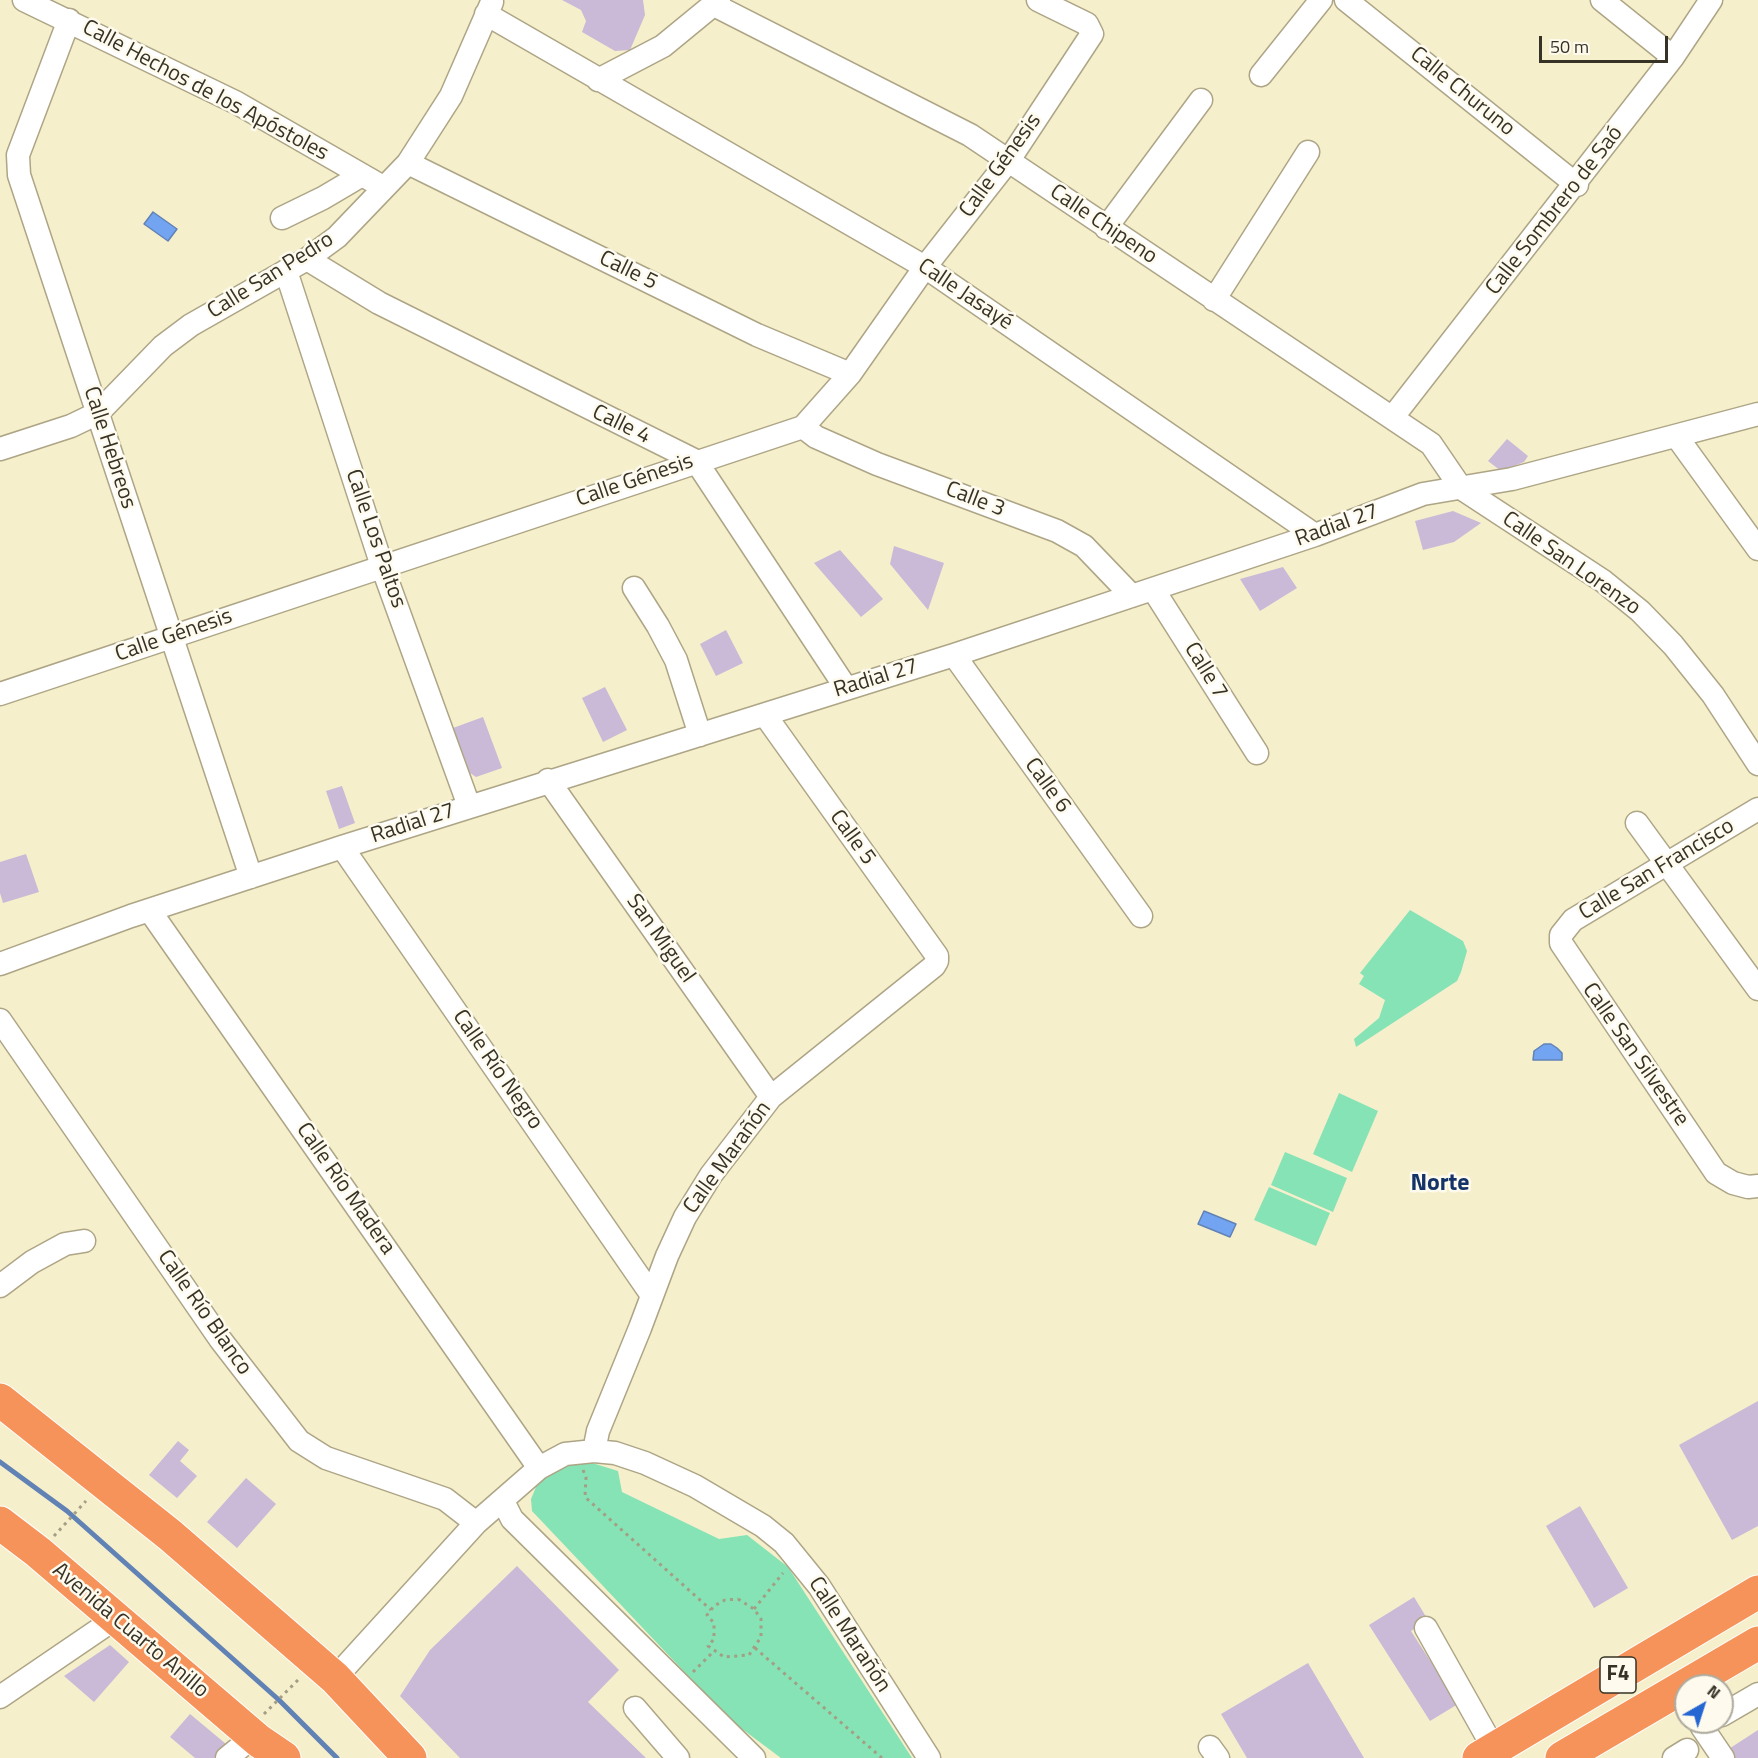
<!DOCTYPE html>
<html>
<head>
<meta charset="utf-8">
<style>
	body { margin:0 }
	#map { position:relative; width:1758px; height:1758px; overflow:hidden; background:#f6efcc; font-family:"Titillium Web",sans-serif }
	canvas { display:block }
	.north { position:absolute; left:1674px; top:1674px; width:60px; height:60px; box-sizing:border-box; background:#fefbee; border:2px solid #aeab9e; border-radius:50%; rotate:39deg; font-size:16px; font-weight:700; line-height:24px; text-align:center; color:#363326 }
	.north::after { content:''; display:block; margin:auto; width:21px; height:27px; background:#2666d3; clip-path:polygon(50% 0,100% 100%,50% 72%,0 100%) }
	.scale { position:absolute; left:1539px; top:36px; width:129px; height:27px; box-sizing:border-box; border:3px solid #363326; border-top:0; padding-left:8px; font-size:18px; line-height:21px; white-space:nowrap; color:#363326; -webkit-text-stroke:4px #fefbee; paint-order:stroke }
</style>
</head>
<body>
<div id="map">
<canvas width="1758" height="1758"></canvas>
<div class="north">N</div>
<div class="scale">50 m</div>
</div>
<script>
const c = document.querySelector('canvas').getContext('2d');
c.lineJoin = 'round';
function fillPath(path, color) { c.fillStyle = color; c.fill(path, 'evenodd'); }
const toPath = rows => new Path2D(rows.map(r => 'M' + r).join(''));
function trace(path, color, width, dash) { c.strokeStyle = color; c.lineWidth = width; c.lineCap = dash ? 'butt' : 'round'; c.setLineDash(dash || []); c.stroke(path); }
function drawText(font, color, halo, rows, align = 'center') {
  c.font = font + ' "Titillium Web",sans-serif'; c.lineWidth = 5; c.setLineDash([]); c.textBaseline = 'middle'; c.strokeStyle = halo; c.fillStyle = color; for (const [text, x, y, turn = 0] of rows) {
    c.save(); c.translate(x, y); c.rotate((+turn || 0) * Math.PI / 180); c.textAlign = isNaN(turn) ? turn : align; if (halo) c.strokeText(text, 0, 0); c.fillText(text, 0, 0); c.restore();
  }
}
fillPath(toPath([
	[1410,910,1463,941,1467,951,1461,972,1457,981,1356,1047,1354,1039,1379,1018,1385,1000,1359,984,1364,976,1360,973],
	[1339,1093,1378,1111,1352,1172,1313,1154],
	[1285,1152,1347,1178,1333,1212,1271,1185],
	[1269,1187,1330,1213,1316,1246,1254,1220],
	[589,1462,618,1471,622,1492,719,1539,747,1535,788,1567,912,1758,781,1758,730,1720,532,1511,531,1499,536,1487,555,1464]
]), '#85e3b5');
const water = toPath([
	[153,212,177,229,168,241,144,224,153,212],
	[1544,1044,1551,1044,1557,1048,1562,1053,1562,1060,1533,1060,1534,1051,1544,1044],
	[1204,1211,1236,1224,1230,1237,1198,1224,1204,1211]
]);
fillPath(water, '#73a4f2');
trace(water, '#6182b5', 1.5);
trace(toPath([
	[0,1462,67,1511,279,1700,337,1758]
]), '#6182b5', 5);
fillPath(toPath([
	[562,0,643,0,645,15,630,50,615,51,582,32,586,21,581,10],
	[1507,439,1528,456,1524,462,1501,471,1488,461],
	[1453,511,1481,523,1454,542,1423,550,1415,521],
	[894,546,944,563,928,610,890,564],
	[840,550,883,599,861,617,814,563],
	[1283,567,1297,588,1260,611,1240,579],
	[726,630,743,663,716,676,700,644],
	[605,687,627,730,603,742,582,698],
	[483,717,502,768,476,777,470,773,453,728],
	[342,786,355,823,339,829,326,791],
	[26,854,39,892,3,903,0,893,0,862],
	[1758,1401,1758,1526,1732,1540,1679,1445],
	[178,1441,189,1450,180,1461,197,1476,177,1498,149,1475],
	[246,1478,276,1504,237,1548,207,1522],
	[1580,1506,1628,1588,1594,1608,1546,1526],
	[517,1566,619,1670,588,1702,646,1758,460,1758,400,1696,430,1650],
	[1414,1597,1428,1620,1411,1631,1458,1704,1430,1721,1369,1625],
	[110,1645,129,1662,94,1702,64,1676],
	[1308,1663,1364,1758,1247,1758,1221,1714],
	[190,1714,226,1744,214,1758,195,1758,170,1737],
	[1758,1730,1758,1758,1724,1758,1721,1754]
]), '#cab9d7');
const minor = toPath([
	[24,0,237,103,383,187],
	[1346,0,1577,185],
	[1602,0,1673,57],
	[714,5,970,135,1431,444,1461,488,1603,581,1640,611,1673,645,1713,695,1758,764],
	[486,14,925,267,1315,535],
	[69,20,18,155,19,175,251,877],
	[1261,75,1321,0],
	[598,80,663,46,719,0],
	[408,163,757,335,850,374],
	[282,218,323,198,362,175],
	[1106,228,1201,100],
	[307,259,379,303,696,461,846,688],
	[286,271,382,566,469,806],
	[1214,300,1308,152],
	[1392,418,1673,57,1711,0],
	[803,427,816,437,877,464,1057,531,1084,546,1132,596],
	[1677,437,1758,549],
	[0,449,71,426,98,413,163,346,191,325,307,259,337,237,408,163,451,96,492,2],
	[634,588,658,626,676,660,700,735],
	[1153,589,1257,753],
	[954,655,1141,916],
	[0,694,803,427,850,374,925,267,1009,160,1092,34,1087,24,1038,0],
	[548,780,771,1097],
	[1758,809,1573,920,1561,935,1561,943,1716,1173,1733,1183,1748,1187,1758,1186],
	[1637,823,1758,989],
	[342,847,651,1294],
	[150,911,539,1468],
	[0,964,131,916,342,847,954,655,1315,535,1423,494,1512,479,1758,414],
	[0,1020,220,1339,299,1441,326,1458,445,1499,476,1523],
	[0,1286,32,1262,65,1244,84,1241],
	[594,1451,598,1431,640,1328,667,1256,685,1217,711,1175,771,1097,934,966,937,961,937,956,765,715],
	[503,1501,512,1519,754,1758],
	[1426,1628,1494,1749],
	[335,1678,476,1523,539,1468,565,1454,594,1451,615,1453,645,1463,695,1486,763,1526,784,1543,819,1586,929,1758],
	[0,1697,116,1618],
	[635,1708,678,1758],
	[1722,1715,1758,1694],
	[1702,1727,1723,1758],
	[1210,1747,1218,1758],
	[227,1758,254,1736],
	[1674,1758,1687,1750]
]);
const highway = toPath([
	[0,1400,170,1535,335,1678,410,1758],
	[0,1523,38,1552,259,1741,284,1758],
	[1479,1758,1758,1592],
	[1562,1758,1758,1643]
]);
trace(minor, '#ada585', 25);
trace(highway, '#fff', 35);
trace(toPath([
	[583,1470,586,1477,585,1497,711,1610],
	[54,1536,86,1501],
	[738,1599,754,1609,761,1619,761,1637,749,1655,724,1657,708,1646,714,1639,714,1623,707,1615,714,1606,725,1600,738,1599],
	[754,1609,783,1573],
	[755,1648,882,1758],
	[693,1672,714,1651],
	[264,1714,300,1678]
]), '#a39e84', 3, [3, 4.5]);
trace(minor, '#fff', 22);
trace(highway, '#f5935a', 33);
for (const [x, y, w] of [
	[1618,1675,36]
]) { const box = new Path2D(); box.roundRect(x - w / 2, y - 18, w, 36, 4.5); c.fillStyle = '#fefbee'; c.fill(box); trace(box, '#363326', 1.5); }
drawText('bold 21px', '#363326', null, [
	["F4",1618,1675]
]);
drawText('22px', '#363326', '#fefbee', [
	["Calle Hechos de los Apóstoles",205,91,28],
	["Calle Churuno",1462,92,39],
	["Calle Génesis",1001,166,-54],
	["Calle Sombrero de Saó",1555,211,-52],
	["Calle Chipeno",1103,225,34],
	["Calle 5",628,271,26],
	["Calle San Pedro",271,276,-32],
	["Calle Jasayé",965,295,34],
	["Calle 4",621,425,26],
	["Calle Hebreos",109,448,72],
	["Calle Génesis",635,481,-19],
	["Calle 3",975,500,21],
	["Radial 27",1337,526,-20],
	["Calle Los Paltos",375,539,71],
	["Calle San Lorenzo",1571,564,35],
	["Calle Génesis",174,636,-19],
	["Calle 7",1205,671,58],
	["Radial 27",876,679,-17],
	["Calle 6",1047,786,54],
	["Radial 27",413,824,-18],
	["Calle 5",852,838,54],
	["Calle San Francisco",1657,870,-31],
	["San Miguel",660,939,55],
	["Calle San Silvestre",1635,1055,55],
	["Calle Río Negro",497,1070,55],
	["Calle Marañón",728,1158,-54],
	["Calle Río Madera",345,1189,55],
	["Calle Río Blanco",204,1313,55],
	["Avenida Cuarto Anillo",130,1631,40],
	["Calle Marañón",849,1635,57]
]);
drawText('bold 24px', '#143368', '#fefbee', [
	["Norte",1440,1184]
]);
</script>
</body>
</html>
